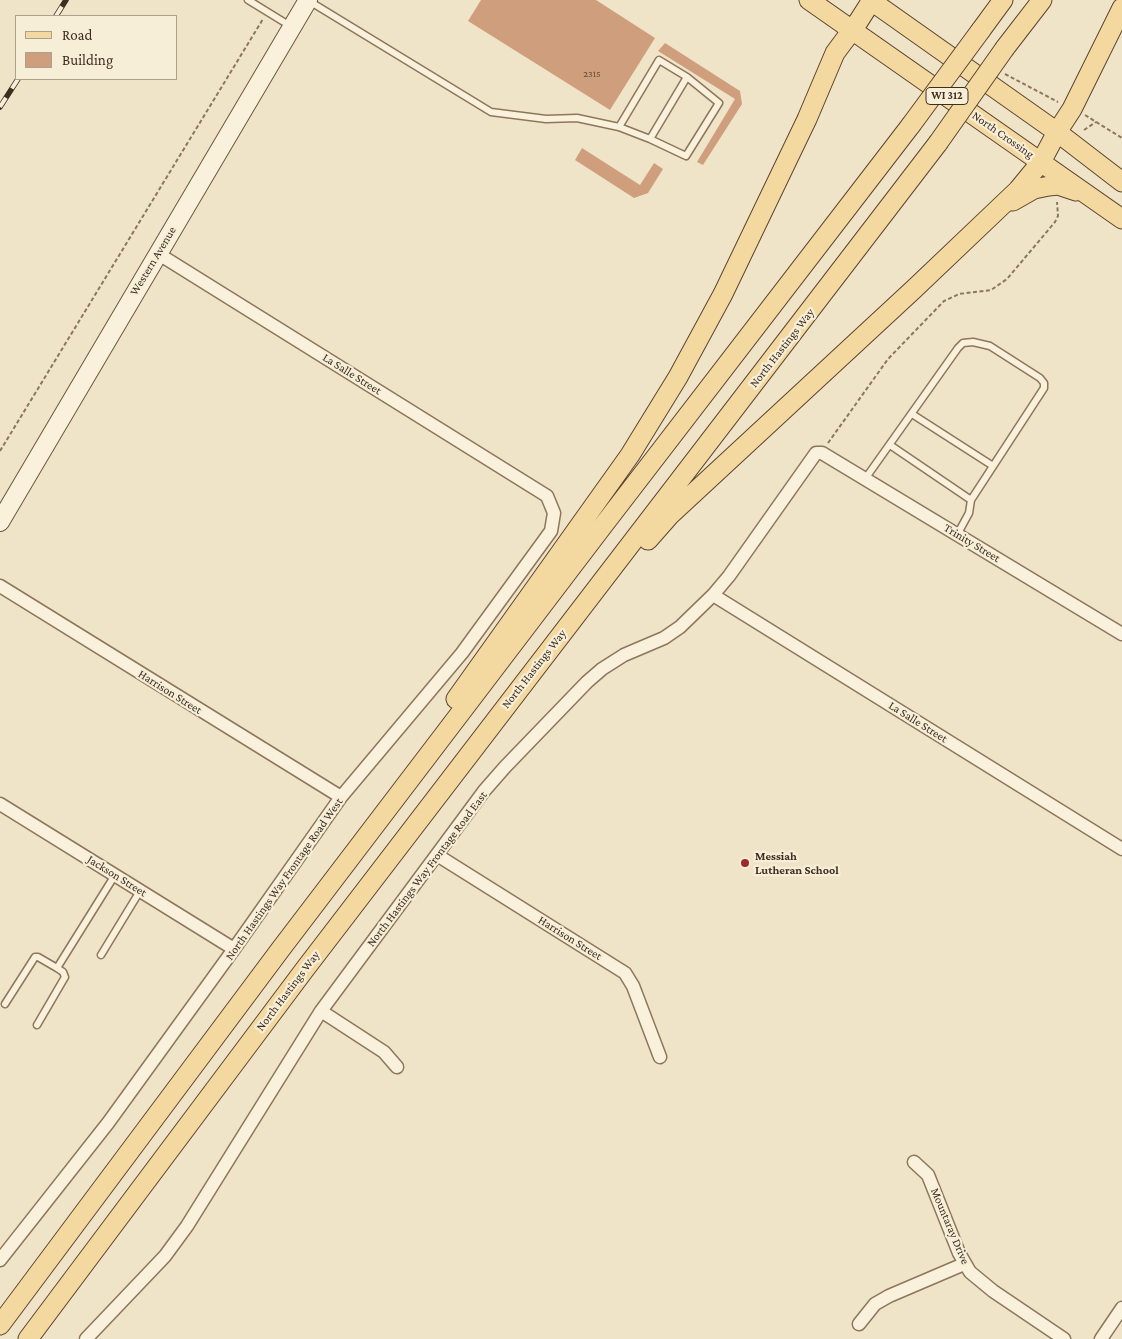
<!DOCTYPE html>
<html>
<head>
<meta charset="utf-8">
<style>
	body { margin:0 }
	#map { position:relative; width:1122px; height:1339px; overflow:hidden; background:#f0e4c8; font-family:"Crimson Pro",serif }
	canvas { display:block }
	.legend { position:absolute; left:15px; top:15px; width:162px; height:65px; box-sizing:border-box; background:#f7eed8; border:1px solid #ada18e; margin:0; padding:6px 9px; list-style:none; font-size:15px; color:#3d2e20 }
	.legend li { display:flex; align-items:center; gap:10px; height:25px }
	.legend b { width:25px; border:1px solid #ada18e }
</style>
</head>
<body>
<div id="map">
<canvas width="1122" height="1339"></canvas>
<ul class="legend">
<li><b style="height:6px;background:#f3d9a0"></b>Road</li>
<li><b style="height:14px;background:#cf9f7d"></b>Building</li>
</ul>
</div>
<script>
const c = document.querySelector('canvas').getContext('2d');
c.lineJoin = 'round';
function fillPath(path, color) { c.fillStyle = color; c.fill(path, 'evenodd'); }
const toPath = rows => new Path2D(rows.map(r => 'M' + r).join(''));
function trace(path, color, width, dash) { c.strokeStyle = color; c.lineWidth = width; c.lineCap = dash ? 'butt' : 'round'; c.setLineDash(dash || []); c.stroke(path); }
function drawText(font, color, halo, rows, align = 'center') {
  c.font = font + ' "Crimson Pro",serif'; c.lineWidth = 4.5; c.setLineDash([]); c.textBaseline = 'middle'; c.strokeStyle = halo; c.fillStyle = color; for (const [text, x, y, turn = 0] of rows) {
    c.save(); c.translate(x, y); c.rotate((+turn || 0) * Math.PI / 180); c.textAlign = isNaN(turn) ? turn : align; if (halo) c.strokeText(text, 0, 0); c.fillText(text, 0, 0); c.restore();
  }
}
fillPath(toPath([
	[481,0,596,0,655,38,610,110,468,21],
	[665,43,740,91,742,104,703,165,697,162,735,99,658,51],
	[582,148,640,185,654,163,663,169,648,193,634,198,575,160]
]), '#cf9f7d');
const lane = toPath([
	[248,0,292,27],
	[309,1,491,112,546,119,577,118,619,127,650,139,686,156,719,103,687,77,659,60,619,127],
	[650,139,687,77],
	[912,414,993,466],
	[890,445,971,500],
	[865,479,958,348,963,343,973,342,990,346,1040,378,1044,383,1044,388,971,500,969,513,957,535],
	[101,955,140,891],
	[5,1004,35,957,38,957,57,968],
	[37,1025,65,977,63,972,57,968,115,875]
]);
const street = toPath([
	[0,586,341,797],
	[713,595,1122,849],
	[0,804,234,949],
	[437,855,625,973,633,986,660,1057],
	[321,1011,384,1052,397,1067],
	[914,1162,928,1175,959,1253,970,1272,993,1291,1064,1339],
	[0,1260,108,1123,234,949,341,797,462,653,551,531,554,513,547,496,157,253],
	[859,1324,875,1304,889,1296,964,1264],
	[86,1339,165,1256,187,1226,321,1011,484,791,505,767,587,682,602,669,624,655,664,638,680,627,713,595,729,576,816,453,822,453,1122,634],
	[1101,1339,1122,1308]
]);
const secondary = toPath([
	[0,522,308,0]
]);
const primary = toPath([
	[809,0,1122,219],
	[870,0,1057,132,1122,182],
	[981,30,1003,0],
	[1005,48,1042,0],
	[1013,201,1034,189,1049,186,1058,185,1076,191],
	[648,540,670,515,914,289,1018,190,1041,162,1057,132,1072,109,1122,8],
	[456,699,630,455,678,377,723,294,807,119,835,53,858,22,872,0],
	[0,1325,280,950,602,527,911,125],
	[28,1339,305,969,938,143]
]);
trace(lane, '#8d765c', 9);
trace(street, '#8d765c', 15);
trace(secondary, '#6f573f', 20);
trace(primary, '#5b4430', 21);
trace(toPath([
	[1005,74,1058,102],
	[1085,115,1122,138],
	[1084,130,1096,122],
	[828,443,888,359,944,301,959,294,991,290,1007,279,1055,222,1058,216,1057,202],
	[0,451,263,19]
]), '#8d765c', 2, [4, 2.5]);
trace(lane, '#faf1dc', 6);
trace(street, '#faf1dc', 12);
trace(secondary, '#faf1dc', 18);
trace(primary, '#f3d9a0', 19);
const rail = toPath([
	[56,16,66,0],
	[0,107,18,79]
]);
trace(rail, '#3d2e20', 5.5);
trace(rail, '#f7eed8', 4, [11]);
const primaryBridge = toPath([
	[911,125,981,30],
	[938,143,1005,48]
]);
trace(primaryBridge, '#5b4430', 21, []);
trace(primaryBridge, '#f3d9a0', 19);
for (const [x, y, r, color] of [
	[745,863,5,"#9e2a2b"]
]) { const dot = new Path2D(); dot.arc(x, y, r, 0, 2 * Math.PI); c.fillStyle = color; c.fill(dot); trace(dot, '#f7eed8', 2); }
drawText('10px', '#624a37', null, [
	["2315",592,74]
]);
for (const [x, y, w] of [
	[947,96,42]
]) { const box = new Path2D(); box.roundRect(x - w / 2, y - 8.5, w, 17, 4); c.fillStyle = '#f7eed8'; c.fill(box); trace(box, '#3d2e20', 1); }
drawText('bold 11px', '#3d2e20', null, [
	["WI 312",947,96]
]);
drawText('12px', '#3d2e20', '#f7eed8', [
	["North Crossing",1003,135,35],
	["Western Avenue",153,261,-59],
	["North Hastings Way",782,348,-52],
	["La Salle Street",352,374,32],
	["Trinity Street",972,543,31],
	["North Hastings Way",534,669,-52],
	["Harrison Street",170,692,32],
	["La Salle Street",918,722,32],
	["North Hastings Way Frontage Road East",427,869,-53],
	["Jackson Street",117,876,32],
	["North Hastings Way Frontage Road West",284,879,-55],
	["Harrison Street",570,938,32],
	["North Hastings Way",288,991,-53],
	["Mountaray Drive",950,1226,67]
]);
drawText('bold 12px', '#3d2e20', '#f7eed8', [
	["Messiah",755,856],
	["Lutheran School",755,870]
], 'left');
</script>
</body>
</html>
